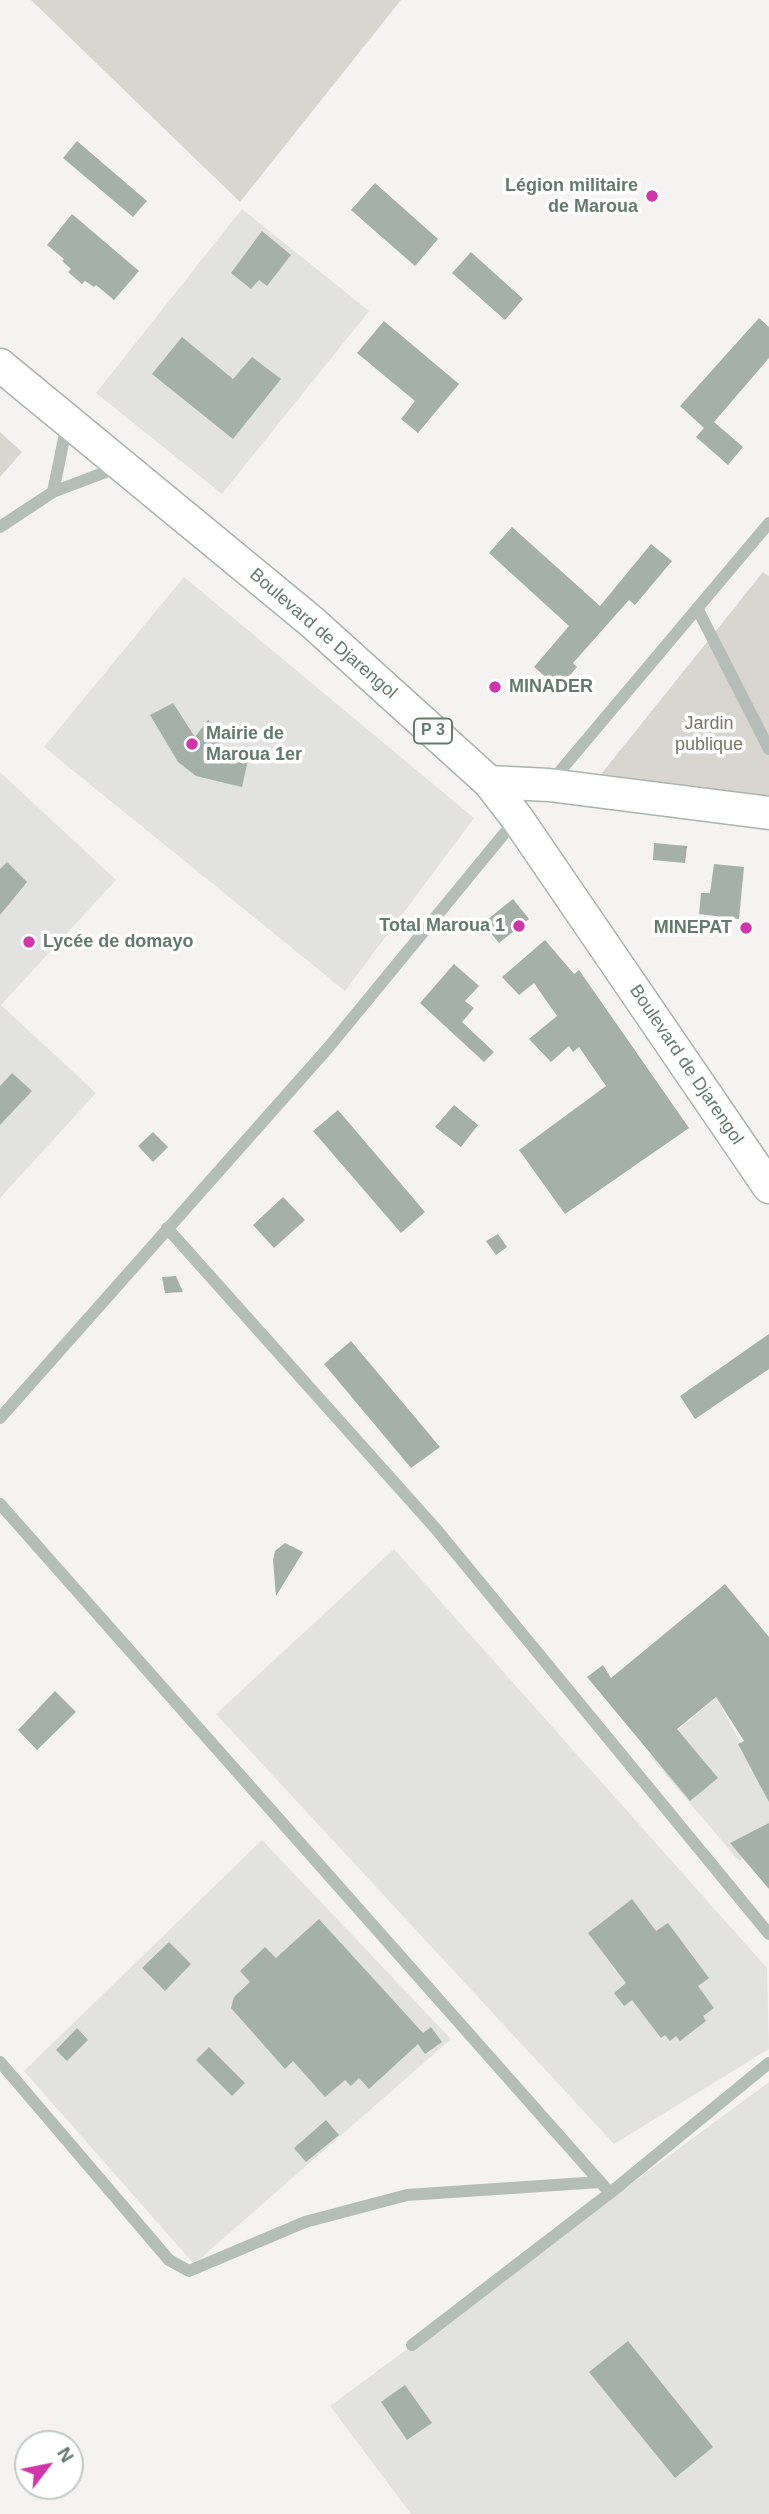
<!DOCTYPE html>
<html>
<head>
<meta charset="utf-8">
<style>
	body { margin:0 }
	#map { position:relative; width:769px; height:2514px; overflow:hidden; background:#f5f2f2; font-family:Helvetica,sans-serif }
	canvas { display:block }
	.north { position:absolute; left:14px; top:2430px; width:70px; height:70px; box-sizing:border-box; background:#fff; border:2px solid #c1cac5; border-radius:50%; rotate:58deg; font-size:19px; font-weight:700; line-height:28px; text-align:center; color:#637a6d }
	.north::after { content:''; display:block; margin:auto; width:24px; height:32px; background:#d235ab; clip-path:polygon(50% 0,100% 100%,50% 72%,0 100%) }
</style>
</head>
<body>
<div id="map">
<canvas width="769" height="2514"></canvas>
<div class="north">N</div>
</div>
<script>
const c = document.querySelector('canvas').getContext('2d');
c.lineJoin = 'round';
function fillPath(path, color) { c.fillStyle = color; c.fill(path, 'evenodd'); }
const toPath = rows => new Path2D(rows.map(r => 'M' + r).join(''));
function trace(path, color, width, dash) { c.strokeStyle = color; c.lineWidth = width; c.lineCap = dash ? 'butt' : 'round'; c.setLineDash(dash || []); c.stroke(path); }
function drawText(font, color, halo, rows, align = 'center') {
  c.font = font + ' Helvetica,sans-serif'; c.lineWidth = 7; c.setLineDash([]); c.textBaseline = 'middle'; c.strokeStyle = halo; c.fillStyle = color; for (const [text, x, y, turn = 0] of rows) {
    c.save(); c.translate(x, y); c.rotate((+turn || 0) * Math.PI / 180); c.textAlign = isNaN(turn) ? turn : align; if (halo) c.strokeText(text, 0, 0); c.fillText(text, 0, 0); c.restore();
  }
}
fillPath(toPath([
	[242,209,369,311,222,494,96,393],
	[184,577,474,818,345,991,44,747],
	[0,772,116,880,1,1005,96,1093,0,1198],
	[394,1549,767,1968,769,2049,614,2144,216,1714],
	[716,1697,769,1796,769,1842,739,1861,649,1755],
	[262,1840,451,2039,194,2264,24,2071],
	[769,2082,769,2514,411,2514,330,2406]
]), '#e2e2e1');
fillPath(toPath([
	[31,0,401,0,240,202],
	[0,432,22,452,0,477],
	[763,572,769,576,769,802,594,783]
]), '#d9d6d1');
fillPath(toPath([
	[77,141,147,201,133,217,63,158],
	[375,183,438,239,415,266,351,210],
	[72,214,139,271,114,300,96,285,94,287,85,281,82,284,68,272,71,269,62,261,64,259,47,245],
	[262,231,291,255,267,286,259,280,251,289,231,273],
	[471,252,523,299,505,320,452,273],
	[759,318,769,327,769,358,714,422,743,447,728,465,696,437,704,428,680,406],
	[384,321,459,384,418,433,401,419,415,401,357,353],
	[182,337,233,379,252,357,281,379,233,439,152,374],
	[512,527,600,606,651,544,672,561,635,605,629,600,573,663,577,667,559,688,534,667,569,626,489,553],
	[173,703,195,737,208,720,227,734,214,752,248,760,242,787,196,776,178,762,150,715],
	[654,843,687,846,685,863,653,860],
	[7,862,27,882,0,915,0,869],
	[714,864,744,867,739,919,699,914,701,893,710,893],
	[513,899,529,919,499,943,483,923],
	[545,940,574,974,579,970,689,1128,565,1214,519,1150,606,1086,579,1047,573,1052,569,1046,551,1062,529,1039,557,1016,534,983,519,995,502,977],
	[454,964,479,986,465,1001,474,1008,462,1022,494,1052,484,1062,420,1003],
	[12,1073,32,1091,0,1125,0,1086],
	[454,1105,478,1125,461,1147,435,1127],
	[338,1110,425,1212,401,1233,313,1131],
	[153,1132,168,1147,153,1162,138,1146],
	[283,1197,305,1220,274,1248,253,1225],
	[498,1234,507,1247,496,1255,486,1241],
	[176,1276,183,1292,165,1293,162,1277],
	[769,1334,769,1369,695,1419,680,1396],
	[351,1341,440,1447,411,1468,324,1364],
	[285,1543,303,1552,276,1596,273,1560,275,1551],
	[725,1584,769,1637,769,1802,738,1744,744,1741,716,1697,677,1729,718,1778,690,1801,587,1677,603,1665,611,1678],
	[55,1691,76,1712,37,1750,18,1730],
	[769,1823,769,1889,730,1843],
	[632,1899,656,1931,668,1923,709,1978,698,1986,714,2008,703,2016,706,2021,680,2041,676,2036,670,2041,665,2035,661,2038,632,2000,624,2006,614,1993,626,1983,588,1933],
	[319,1919,423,2033,431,2027,442,2042,425,2054,418,2044,369,2089,359,2078,351,2086,345,2080,325,2097,293,2061,285,2069,231,2008,234,1997,250,1982,240,1971,265,1947,276,1958],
	[169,1942,191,1964,165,1991,142,1968],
	[77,2028,88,2040,67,2061,56,2050],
	[209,2047,245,2083,232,2096,196,2060],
	[326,2120,339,2135,306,2162,294,2148],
	[628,2341,713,2447,675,2478,589,2372],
	[405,2385,432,2423,407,2440,381,2402]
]), '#a4b0a9');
const major = toPath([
	[0,365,312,622,489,782,517,818,769,1187],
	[489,782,549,785,769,813]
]);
trace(major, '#aab3ae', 35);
trace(toPath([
	[53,492,67,424],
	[0,527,53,492,119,467],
	[697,608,769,749],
	[551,782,769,523],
	[167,1228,436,1529,769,1934],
	[0,1418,328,1048,517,818],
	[0,1504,610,2193],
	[0,2062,169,2260,189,2271,305,2222,407,2195,600,2182],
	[412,2345,610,2193,769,2063]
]), '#b5bdb9', 12);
trace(major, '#fff', 32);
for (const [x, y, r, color] of [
	[652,196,7,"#d235ab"],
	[495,687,7,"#d235ab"],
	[192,744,7,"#d235ab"],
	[519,926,7,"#d235ab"],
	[746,928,7,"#d235ab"],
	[29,942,7,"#d235ab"]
]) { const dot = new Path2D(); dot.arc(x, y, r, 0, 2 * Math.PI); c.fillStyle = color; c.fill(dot); trace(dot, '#fff', 2.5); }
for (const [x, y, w] of [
	[433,731,38]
]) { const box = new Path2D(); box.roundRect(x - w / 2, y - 12.5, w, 25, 5); c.fillStyle = '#fff'; c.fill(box); trace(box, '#637a6d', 2); }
drawText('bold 16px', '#637a6d', null, [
	["P 3",433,731]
]);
drawText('bold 18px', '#637a6d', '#fff', [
	["Légion militaire",638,186],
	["de Maroua",638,207],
	["MINADER",509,687,"left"],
	["Mairie de",206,734,"left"],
	["Maroua 1er",206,755,"left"],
	["Total Maroua 1",505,926],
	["MINEPAT",732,928],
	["Lycée de domayo",43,942,"left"]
], 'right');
drawText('18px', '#637a6d', '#fff', [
	["Boulevard de Djarengol",323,634,41],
	["Boulevard de Djarengol",686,1065,56]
]);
drawText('18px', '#787465', '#fff', [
	["Jardin",709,724],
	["publique",709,745]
]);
</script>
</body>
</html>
